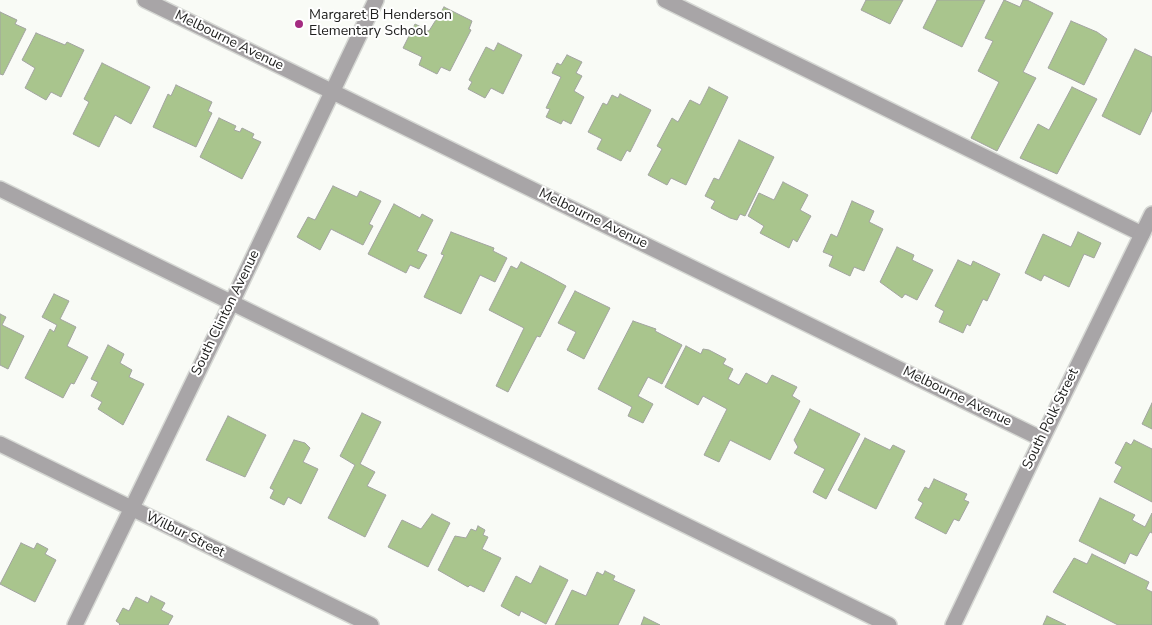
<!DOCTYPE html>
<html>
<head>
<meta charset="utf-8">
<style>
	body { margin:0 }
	canvas { display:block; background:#f9fbf6 }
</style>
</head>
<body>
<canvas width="1152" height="625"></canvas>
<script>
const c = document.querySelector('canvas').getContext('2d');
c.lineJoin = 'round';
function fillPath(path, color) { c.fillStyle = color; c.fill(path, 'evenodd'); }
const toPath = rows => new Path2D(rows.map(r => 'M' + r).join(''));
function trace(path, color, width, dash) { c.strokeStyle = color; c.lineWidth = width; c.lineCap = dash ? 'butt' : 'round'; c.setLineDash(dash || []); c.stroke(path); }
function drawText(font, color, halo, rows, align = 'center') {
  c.font = font + ' "Nunito Sans",sans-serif'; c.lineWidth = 4; c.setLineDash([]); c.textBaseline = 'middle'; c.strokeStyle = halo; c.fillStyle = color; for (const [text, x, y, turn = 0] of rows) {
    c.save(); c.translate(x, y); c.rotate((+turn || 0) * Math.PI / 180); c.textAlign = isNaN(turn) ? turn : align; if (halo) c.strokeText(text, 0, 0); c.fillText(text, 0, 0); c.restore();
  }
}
const building = toPath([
	[866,0,903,0,890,24,861,10,866,0],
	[937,0,985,0,962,47,923,28,937,0],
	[1004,0,1020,7,1023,0,1027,0,1053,13,1023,72,1036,78,997,151,971,138,999,82,978,71,993,41,985,38,1004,0],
	[444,7,472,21,469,29,471,30,450,71,441,67,437,74,419,65,422,57,403,48,415,24,429,31,444,7],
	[0,12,17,20,15,24,26,29,3,75,0,74,0,12],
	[1071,21,1097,32,1107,39,1084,85,1048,68,1071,21],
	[36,33,65,45,67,42,84,50,61,97,51,92,46,100,25,88,35,68,22,60,36,33],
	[498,43,522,55,503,94,491,88,485,98,468,89,472,82,469,80,486,47,494,51,498,43],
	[1135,49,1152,57,1152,110,1140,135,1102,116,1135,49],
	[567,55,582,62,576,73,582,76,574,91,584,97,571,124,563,120,561,124,546,117,550,109,546,108,561,77,552,73,557,63,561,65,567,55],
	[102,63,150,87,131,124,115,115,99,147,73,134,89,102,84,99,102,63],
	[176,85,212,102,208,111,212,113,196,147,153,127,168,94,171,96,176,85],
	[709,87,728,97,686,185,671,178,667,185,648,175,662,149,657,146,672,118,678,122,690,100,700,105,709,87],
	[1072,87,1097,99,1057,174,1020,158,1038,124,1049,130,1072,87],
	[620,94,651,110,630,152,627,150,621,161,597,149,602,139,588,132,603,103,607,105,612,95,618,98,620,94],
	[219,118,236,126,234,130,240,132,242,128,254,134,252,138,261,142,242,179,200,157,219,118],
	[739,140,774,157,745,216,740,214,737,220,730,218,711,208,715,201,705,196,714,178,719,180,739,140],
	[783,182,808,195,800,210,811,216,797,242,793,239,789,248,760,233,764,226,748,216,759,193,774,200,783,182],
	[333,186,357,197,360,191,381,201,369,224,373,226,363,245,331,229,320,250,297,237,308,217,315,220,333,186],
	[852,201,874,211,869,222,883,229,864,271,854,267,850,276,829,266,833,256,823,252,831,234,837,237,852,201],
	[394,204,420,218,422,214,433,220,417,251,427,255,419,269,410,265,406,273,368,254,394,204],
	[451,232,494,248,493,251,507,258,495,282,480,275,461,314,424,297,444,255,441,254,451,232],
	[1078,232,1101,243,1094,258,1084,254,1069,287,1044,275,1041,281,1025,273,1043,234,1071,247,1078,232],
	[897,247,914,255,912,260,933,270,917,300,905,294,902,298,880,282,897,247],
	[958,260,971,266,973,261,1000,274,987,301,983,299,970,326,967,324,963,333,939,322,944,311,935,306,958,260],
	[521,262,550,277,566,286,540,337,537,336,508,392,496,386,524,328,489,310,511,266,517,269,521,262],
	[575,291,610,308,584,359,567,350,576,332,558,323,575,291],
	[54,294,69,301,60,319,76,327,67,346,88,357,74,384,71,383,63,398,25,378,50,329,54,332,57,325,42,317,54,294],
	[0,314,6,317,2,325,24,336,8,369,0,365,0,314],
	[633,321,656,329,655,331,682,345,662,384,648,377,638,396,653,404,643,423,628,416,632,407,598,389,633,321],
	[108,345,124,354,120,363,132,370,129,377,144,384,123,425,98,409,102,402,91,396,98,382,91,379,108,345],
	[686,346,701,354,703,349,709,350,726,359,723,364,733,369,728,379,739,385,746,373,767,384,772,375,797,387,792,396,800,401,770,460,730,440,719,462,704,455,727,409,703,396,698,405,665,387,686,346],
	[1152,403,1152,429,1142,424,1152,403],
	[810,409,860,434,826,499,813,492,825,469,794,453,798,447,794,440,810,409],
	[362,413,381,422,360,464,375,472,367,486,386,495,365,537,328,518,355,465,340,456,362,413],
	[228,416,266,435,245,477,206,460,228,416],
	[865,438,890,450,893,445,905,451,876,509,838,490,865,438],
	[294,440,305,443,310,448,303,462,318,469,301,504,288,497,284,505,270,498,274,490,270,488,294,440],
	[1134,440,1152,449,1152,502,1114,482,1122,467,1115,463,1126,442,1131,445,1134,440],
	[934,479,967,494,964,500,969,502,959,521,954,519,946,534,915,518,923,503,918,500,925,487,929,489,934,479],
	[1100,498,1135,515,1132,520,1145,527,1152,513,1152,533,1150,532,1137,556,1130,553,1125,564,1079,541,1100,498],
	[432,514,450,523,428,567,388,547,402,520,421,529,432,514],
	[478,526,485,530,483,535,488,537,482,549,501,558,484,592,470,585,468,587,438,570,455,536,466,538,471,529,476,531,478,526],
	[21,543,34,549,37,543,48,549,45,554,56,560,35,602,0,584,21,543],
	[1092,554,1149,582,1146,589,1152,592,1152,625,1118,625,1053,592,1074,558,1087,564,1092,554],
	[540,566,568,580,546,624,521,611,519,616,501,606,516,576,531,584,540,566],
	[605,571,615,576,613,580,635,590,618,625,555,625,572,590,586,596,597,572,603,575,605,571],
	[151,596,165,603,161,610,173,616,168,625,119,625,120,624,116,621,123,608,129,611,136,597,148,603,151,596],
	[1047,616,1066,625,1043,625,1047,616],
	[644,617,660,625,641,625,644,617]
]);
fillPath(building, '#a9c58d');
trace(building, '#a2a4a0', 1);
const lane = toPath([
	[665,0,1142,234],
	[0,189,889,625]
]);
const street = toPath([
	[145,0,1042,439],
	[0,444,371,625],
	[75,625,232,302,376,0],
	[953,625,1042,439,1152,214]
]);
trace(lane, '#d6d8d4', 18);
trace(street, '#d6d8d4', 18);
trace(lane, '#a8a5a7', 15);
trace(street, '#a8a5a7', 15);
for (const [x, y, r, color] of [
	[299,24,5,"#a42b81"]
]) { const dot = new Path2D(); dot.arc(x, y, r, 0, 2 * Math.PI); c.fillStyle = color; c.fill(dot); trace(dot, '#fff', 2); }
drawText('14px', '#20201f', '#fff', [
	["Margaret B Henderson",309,16],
	["Elementary School",309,32]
], 'left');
drawText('14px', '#20201f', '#fff', [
	["Melbourne Avenue",229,41,26],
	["Melbourne Avenue",593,219,26],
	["South Clinton Avenue",226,313,-64],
	["Melbourne Avenue",957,397,26],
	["South Polk Street",1051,419,-64],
	["Wilbur Street",185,535,26]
]);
</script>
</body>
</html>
